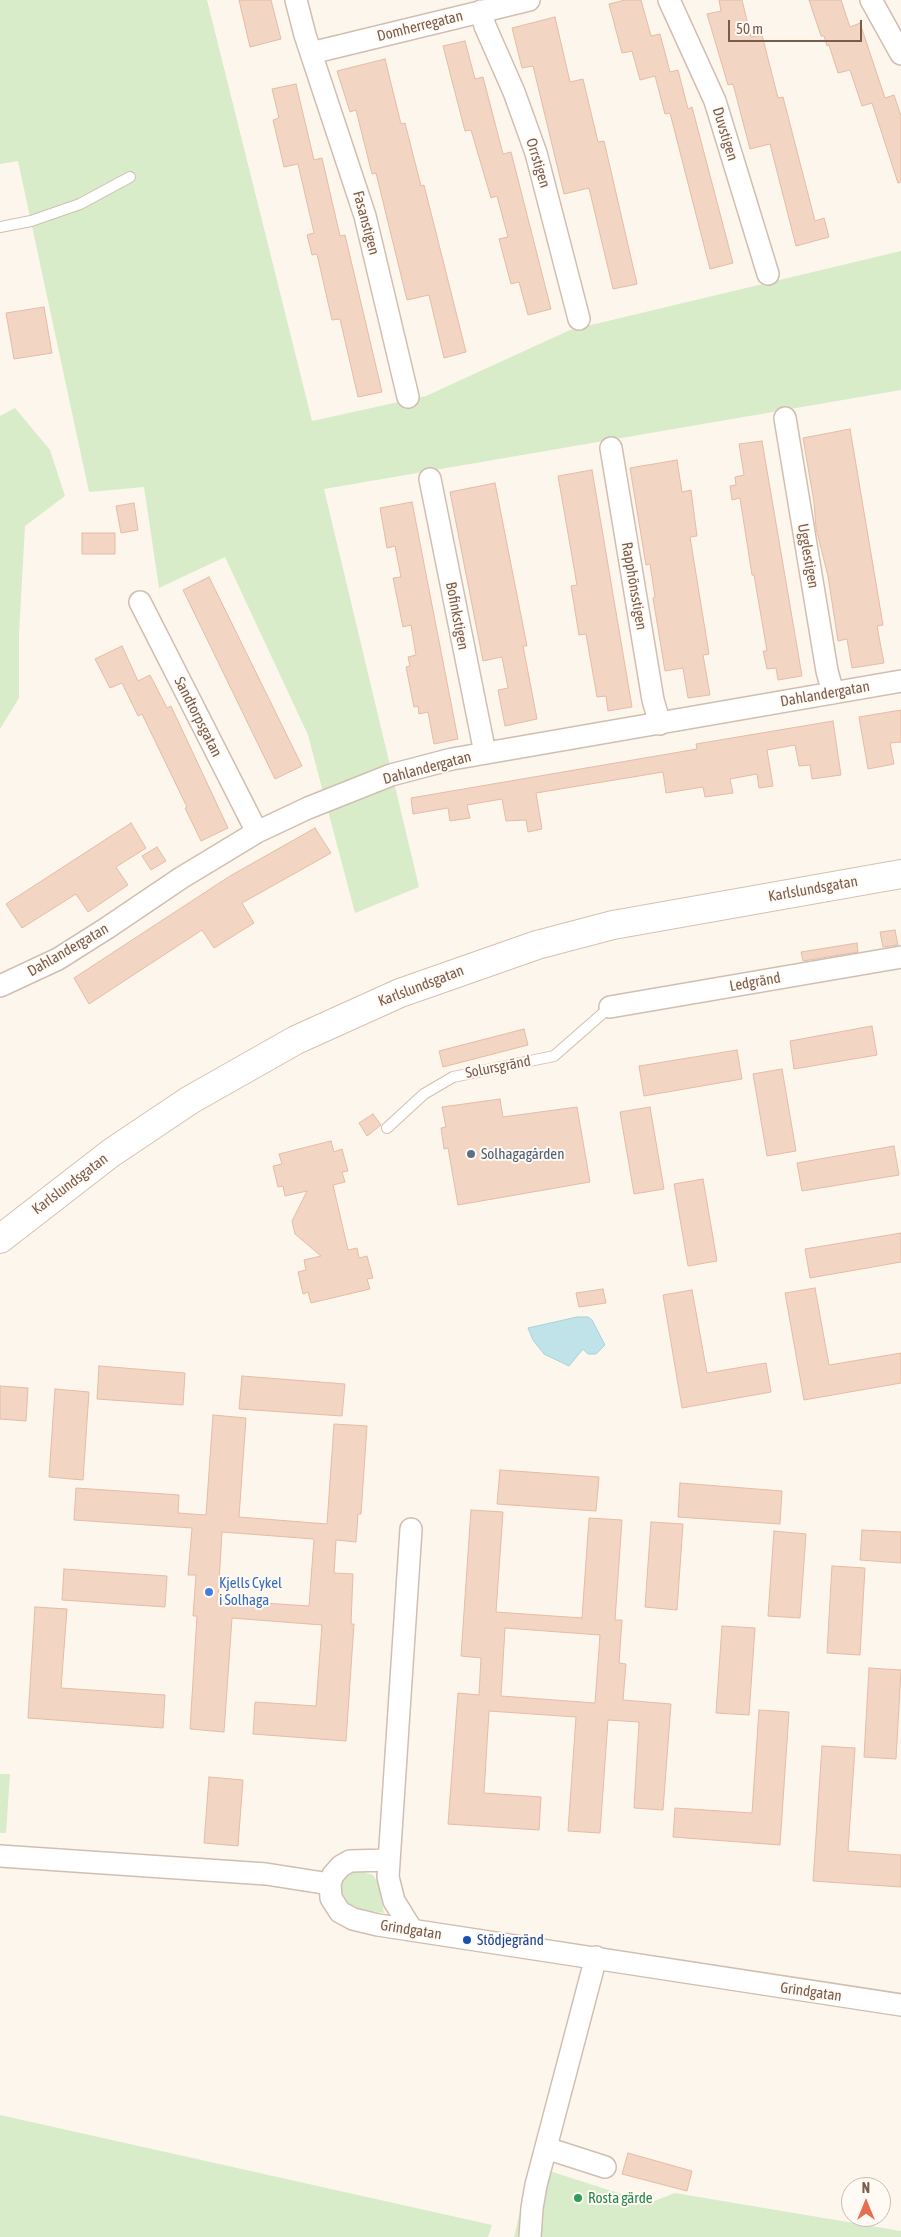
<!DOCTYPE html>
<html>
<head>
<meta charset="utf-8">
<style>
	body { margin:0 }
	#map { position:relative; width:901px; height:2237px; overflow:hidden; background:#fdf6ec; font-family:"Asap Condensed",sans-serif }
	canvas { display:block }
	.north { position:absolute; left:841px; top:2177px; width:50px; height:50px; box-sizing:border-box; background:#fffaf3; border:1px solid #cabbb1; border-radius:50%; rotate:0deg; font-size:14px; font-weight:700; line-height:20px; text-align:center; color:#7a5c4d }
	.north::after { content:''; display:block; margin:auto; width:18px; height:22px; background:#e76f51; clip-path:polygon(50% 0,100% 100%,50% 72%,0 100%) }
	.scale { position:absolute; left:728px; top:20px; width:134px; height:22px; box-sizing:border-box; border:2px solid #7a5c4d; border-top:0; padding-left:6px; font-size:15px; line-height:18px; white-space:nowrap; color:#7a5c4d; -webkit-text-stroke:4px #fffaf3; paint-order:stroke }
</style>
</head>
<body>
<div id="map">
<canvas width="901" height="2237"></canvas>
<div class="north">N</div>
<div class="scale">50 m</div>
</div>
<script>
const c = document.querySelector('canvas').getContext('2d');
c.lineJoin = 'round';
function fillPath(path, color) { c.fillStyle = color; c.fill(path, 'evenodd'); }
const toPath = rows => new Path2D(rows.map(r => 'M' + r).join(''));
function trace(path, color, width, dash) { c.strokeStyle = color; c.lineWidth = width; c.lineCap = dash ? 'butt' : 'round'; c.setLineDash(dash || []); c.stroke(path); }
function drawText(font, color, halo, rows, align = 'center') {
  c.font = font + ' "Asap Condensed",sans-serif'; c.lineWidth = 4; c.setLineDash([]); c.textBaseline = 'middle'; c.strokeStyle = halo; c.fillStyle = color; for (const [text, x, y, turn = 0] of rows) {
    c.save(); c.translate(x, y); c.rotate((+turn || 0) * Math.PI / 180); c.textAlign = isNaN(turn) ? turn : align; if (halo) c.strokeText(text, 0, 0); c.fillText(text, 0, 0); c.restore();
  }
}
fillPath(toPath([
	[0,0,207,0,312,421,426,396,570,330,901,251,901,390,324,489,419,887,355,913,308,735,225,557,159,588,144,487,89,492,18,161,0,164],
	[15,408,50,450,65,496,25,526,19,634,19,698,0,729,0,416],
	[0,1774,10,1774,6,1833,0,1833],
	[352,1871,359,1871,373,1875,378,1883,384,1913,348,1907,341,1897,340,1883],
	[0,2115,492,2225,488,2237,0,2237],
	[531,2165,649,2203,675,2193,901,2231,901,2237,514,2237]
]), '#d8ecc9');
const water = toPath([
	[577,1317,588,1317,592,1320,605,1345,596,1354,588,1354,583,1349,569,1366,544,1354,533,1340,528,1328,577,1317]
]);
fillPath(water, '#bfe3e8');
trace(water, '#a5d3da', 1);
const building = toPath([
	[239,0,271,0,281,39,250,47,239,0],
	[625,0,641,0,651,36,660,34,670,72,678,70,688,109,692,107,733,263,710,269,670,113,665,114,655,76,640,80,632,51,622,53,609,4,625,0],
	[719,0,742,0,751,37,762,35,778,98,783,97,815,221,824,218,829,237,796,246,770,144,750,149,733,84,728,85,707,14,721,11,719,0],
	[809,0,841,0,850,27,860,23,885,98,894,95,901,116,901,182,898,183,872,103,862,106,850,70,838,73,829,45,827,46,824,36,821,36,809,0],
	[555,17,570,82,583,79,598,142,604,141,637,284,613,289,589,188,564,194,533,66,522,68,512,28,555,17],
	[465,41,475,79,483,77,503,154,511,152,551,309,528,315,519,282,511,284,499,239,508,237,497,196,491,198,471,130,465,131,443,46,465,41],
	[385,59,401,124,405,123,421,186,424,185,466,352,444,358,429,295,407,300,376,173,372,174,356,110,350,112,337,71,385,59],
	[296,84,314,160,322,158,340,236,345,235,382,392,358,397,340,319,332,320,317,254,312,255,307,235,314,233,298,164,284,167,273,120,279,118,272,89,296,84],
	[44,307,52,353,14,359,6,313,44,307],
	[850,429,883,625,877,626,884,663,852,668,847,639,838,641,828,576,816,528,814,502,803,438,850,429],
	[762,441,802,676,778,680,776,668,767,669,763,651,767,651,754,575,752,575,740,498,732,500,730,486,736,485,735,477,744,475,739,444,762,441],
	[677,460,682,492,691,490,697,536,690,537,709,654,703,655,710,695,688,698,683,668,665,671,653,598,655,597,650,564,646,565,630,468,677,460],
	[592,470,632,707,608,711,606,696,597,697,586,634,579,635,571,586,577,585,558,476,592,470],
	[495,483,527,646,523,646,537,719,505,726,498,690,508,688,502,657,483,661,450,492,495,483],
	[412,502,458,739,434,744,428,712,419,714,418,706,414,707,406,667,410,666,408,657,416,655,411,625,403,627,393,578,401,577,395,546,387,548,380,508,412,502],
	[134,503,138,530,121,533,116,506,134,503],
	[82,533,115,533,115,554,82,554,82,533],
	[209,577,302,766,275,779,183,590,209,577],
	[122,646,138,681,150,675,167,708,171,706,228,828,201,841,185,808,187,807,142,714,138,716,122,683,110,688,95,659,122,646],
	[901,710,901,742,890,743,894,764,868,769,859,717,901,710],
	[833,721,841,775,812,779,810,765,799,766,795,745,767,750,773,786,759,788,757,774,730,779,733,793,705,797,703,787,666,793,663,772,536,793,542,829,528,832,526,820,506,821,502,799,467,805,470,818,450,821,448,808,413,814,411,798,697,749,696,744,833,721],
	[131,823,146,848,116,867,128,885,88,912,76,894,22,928,6,904,131,823],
	[315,828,331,853,242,903,254,923,214,948,202,930,89,1004,74,978,230,876,315,828],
	[157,847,166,861,151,870,142,856,157,847],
	[895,930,898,945,883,947,880,932,895,930],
	[857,943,858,952,803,961,801,952,857,943],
	[872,1026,877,1055,794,1069,790,1041,872,1026],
	[524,1029,528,1045,443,1067,439,1051,524,1029],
	[737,1050,742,1079,644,1096,639,1066,737,1050],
	[782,1069,796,1151,767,1156,753,1074,782,1069],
	[500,1099,503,1117,577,1107,590,1182,458,1205,448,1148,444,1149,441,1128,446,1127,442,1107,500,1099],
	[650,1107,664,1189,634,1194,620,1112,650,1107],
	[373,1114,381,1125,367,1136,359,1123,373,1114],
	[331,1141,334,1152,342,1149,348,1171,342,1172,345,1182,333,1185,348,1250,357,1248,359,1258,367,1256,373,1278,367,1279,370,1289,311,1303,308,1292,303,1294,298,1272,306,1270,304,1260,321,1256,295,1234,292,1221,307,1191,285,1196,283,1186,278,1187,273,1166,282,1164,279,1154,331,1141],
	[894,1146,899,1175,802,1191,797,1163,894,1146],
	[703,1179,717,1261,688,1266,674,1184,703,1179],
	[901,1233,901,1262,810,1278,805,1249,901,1233],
	[815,1288,829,1365,901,1353,901,1383,804,1400,785,1293,815,1288],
	[603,1289,606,1303,579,1307,576,1293,603,1289],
	[692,1290,707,1373,766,1363,771,1392,682,1408,663,1295,692,1290],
	[99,1366,185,1373,183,1405,97,1399,99,1366],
	[242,1376,345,1384,342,1416,239,1409,242,1376],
	[0,1386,28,1388,26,1421,0,1419,0,1386],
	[55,1389,89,1392,83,1480,49,1477,55,1389],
	[213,1415,246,1418,239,1517,327,1524,334,1424,367,1426,361,1514,358,1514,356,1542,336,1540,334,1573,353,1574,351,1624,354,1624,346,1741,253,1734,255,1702,316,1706,322,1625,232,1618,224,1732,190,1729,197,1616,193,1616,196,1575,188,1575,192,1528,74,1520,76,1488,179,1495,178,1513,206,1515,213,1415],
	[222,1532,314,1539,309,1606,218,1600,222,1532],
	[500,1470,599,1477,596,1511,497,1504,500,1470],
	[680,1483,782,1491,780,1524,678,1517,680,1483],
	[471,1510,503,1512,496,1612,582,1618,589,1518,622,1520,615,1620,622,1620,619,1663,626,1664,623,1700,671,1704,663,1810,634,1808,639,1722,608,1720,600,1833,568,1831,576,1717,489,1711,484,1793,541,1797,539,1830,448,1824,458,1693,479,1695,481,1658,461,1656,471,1510],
	[505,1628,600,1635,595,1703,501,1696,505,1628],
	[651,1522,683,1524,677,1610,645,1607,651,1522],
	[862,1530,901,1532,901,1563,860,1560,862,1530],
	[774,1531,806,1534,800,1618,768,1616,774,1531],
	[832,1566,865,1568,860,1655,827,1653,832,1566],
	[64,1569,167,1576,165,1607,62,1600,64,1569],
	[35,1607,67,1609,61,1688,165,1695,163,1728,28,1718,35,1607],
	[722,1626,755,1628,749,1715,716,1713,722,1626],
	[869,1668,901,1670,896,1759,864,1757,869,1668],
	[759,1710,789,1712,780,1845,673,1837,675,1808,752,1813,759,1710],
	[822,1746,855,1748,848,1851,901,1855,901,1887,813,1881,822,1746],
	[209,1777,243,1780,238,1846,204,1843,209,1777],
	[628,2153,692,2171,687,2191,622,2174,628,2153]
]);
fillPath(building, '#f3d5c3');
trace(building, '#e6bba3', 1);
const lane = toPath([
	[0,227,31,221,80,204,130,177],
	[387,1128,424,1094,453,1077,554,1056,610,1007]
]);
const street = toPath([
	[296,0,305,35,365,216,408,397],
	[669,0,715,101,768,274],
	[871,0,901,54],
	[481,11,485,26,514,92,536,153,579,319],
	[311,53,529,0],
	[785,418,827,671,833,693],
	[611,448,653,700,660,724],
	[430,479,485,753],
	[140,602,257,832],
	[0,986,58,959,107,928,181,878,257,832,308,808,391,775,452,759,901,681],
	[610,1007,901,957],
	[411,1529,388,1877,394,1901,412,1930],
	[0,1856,266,1874,330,1884],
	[389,1860,350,1861,341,1866,333,1875,330,1884,331,1898,340,1912,353,1919,378,1925,901,2005],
	[546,2148,605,2167],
	[530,2237,532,2208,536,2185,596,1957]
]);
const secondary = toPath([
	[0,1239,111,1153,190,1100,296,1040,400,993,537,945,613,925,901,874]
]);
trace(lane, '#d1beb0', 12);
trace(street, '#d1beb0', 24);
trace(secondary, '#d6c0b0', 30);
trace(lane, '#fff', 10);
trace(street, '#fff', 21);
trace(secondary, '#fff', 28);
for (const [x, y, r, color] of [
	[471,1154,5,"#5c6f8a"],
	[209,1592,5,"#3f7fe0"],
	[467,1940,5,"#1a4fb4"],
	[578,2198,5,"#2e9e5b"]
]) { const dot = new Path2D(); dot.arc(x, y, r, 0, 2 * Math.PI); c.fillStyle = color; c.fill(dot); trace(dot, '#fffaf3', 2); }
drawText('15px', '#7a5c4d', '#fffaf3', [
	["Domherregatan",420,26,-14],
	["Duvstigen",725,134,73],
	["Orrstigen",538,163,73],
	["Fasanstigen",366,223,75],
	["Ugglestigen",808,556,80],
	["Rapphönsstigen",634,586,80],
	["Bofinkstigen",457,616,79],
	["Dahlandergatan",825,694,-10],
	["Sandtorpsgatan",198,717,63],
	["Dahlandergatan",427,768,-15],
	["Karlslundsgatan",813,889,-10],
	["Dahlandergatan",68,950,-30],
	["Ledgränd",755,982,-10],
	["Karlslundsgatan",421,986,-21],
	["Solursgränd",498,1067,-11],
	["Karlslundsgatan",70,1184,-37],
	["Grindgatan",411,1930,9],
	["Grindgatan",811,1992,8]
]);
drawText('15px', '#4e5e75', '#fffaf3', [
	["Solhagagården",481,1154]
], 'left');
drawText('15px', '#366cbe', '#fffaf3', [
	["Kjells Cykel",219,1583],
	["i Solhaga",219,1600]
], 'left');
drawText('15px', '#164399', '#fffaf3', [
	["Stödjegränd",477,1940]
], 'left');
drawText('15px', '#27864d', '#fffaf3', [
	["Rosta gärde",588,2198]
], 'left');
</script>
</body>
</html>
